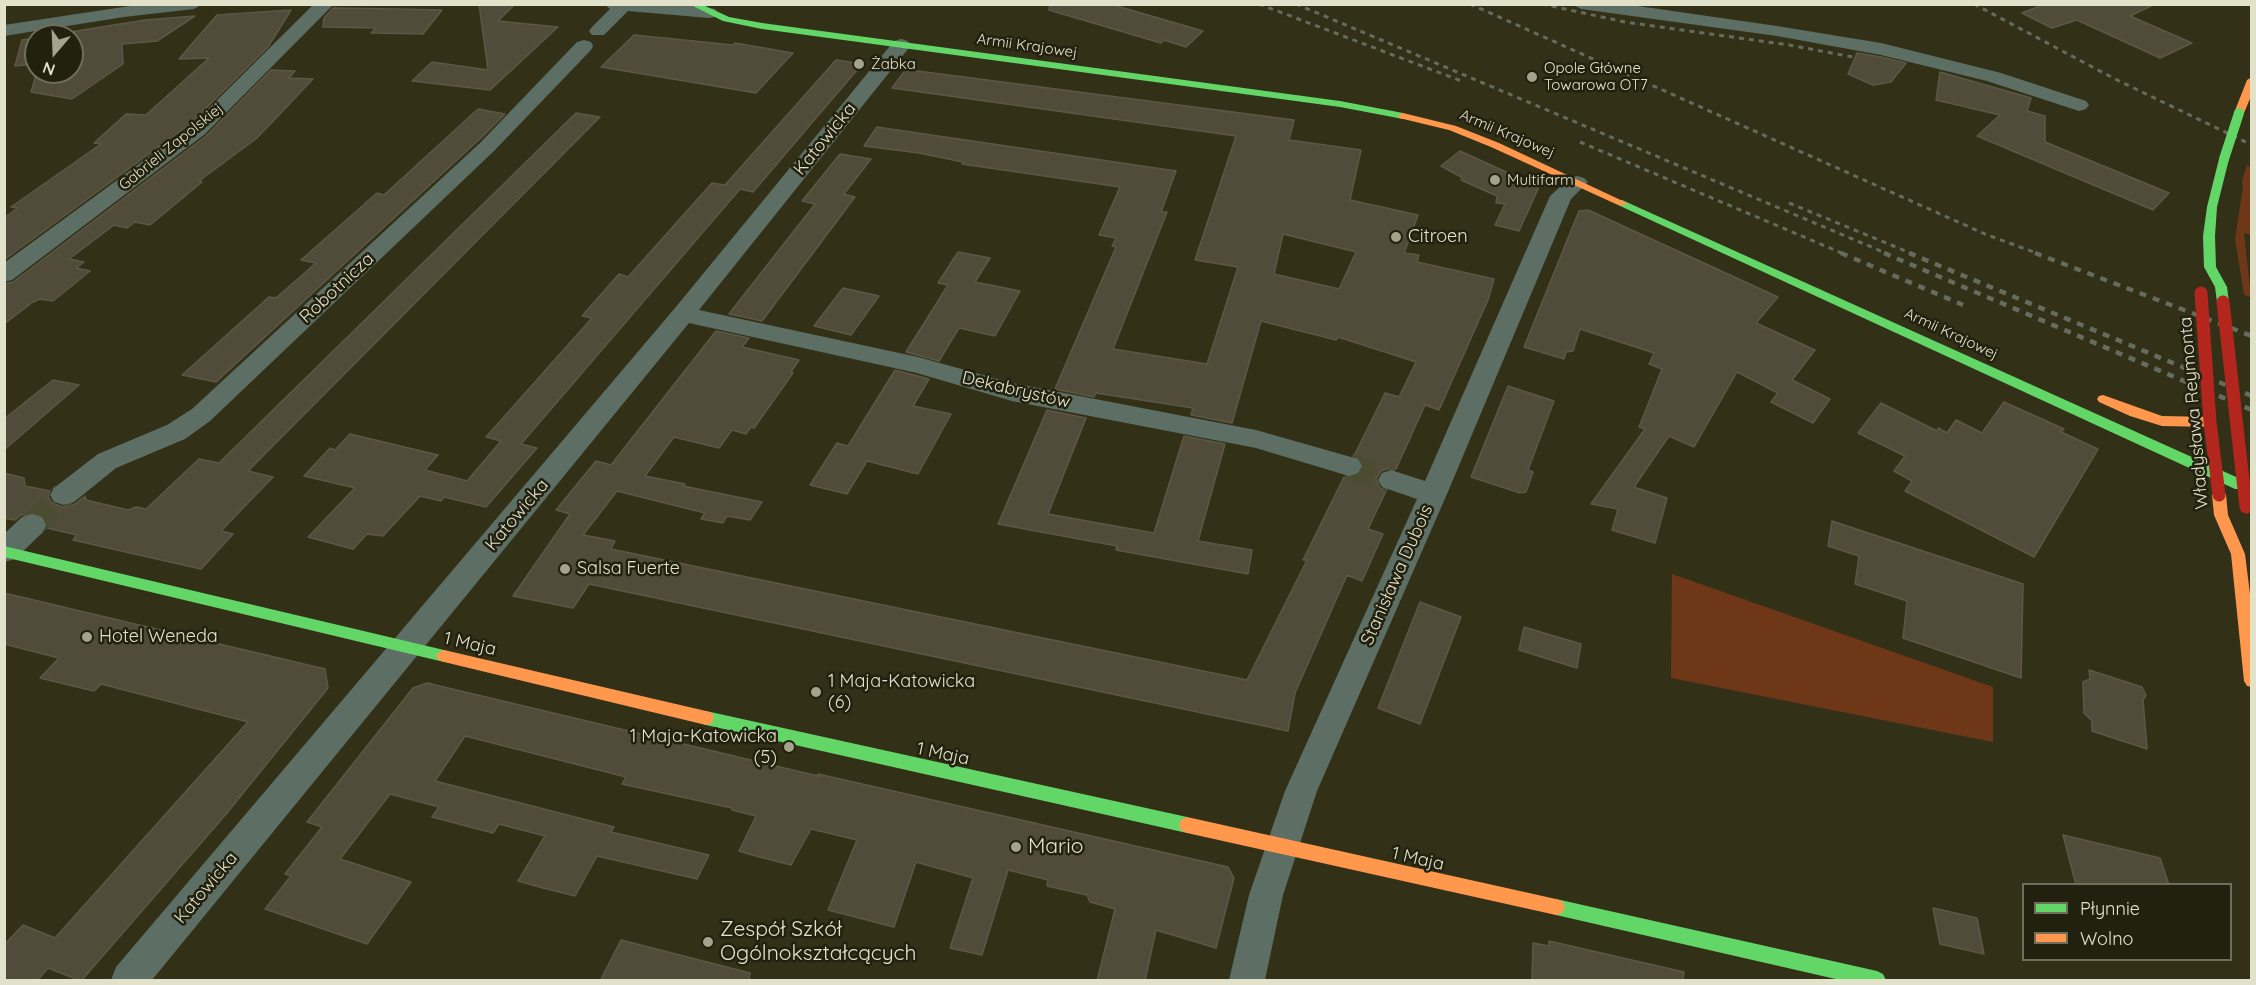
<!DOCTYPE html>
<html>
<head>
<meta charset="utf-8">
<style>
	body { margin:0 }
	#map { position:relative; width:2256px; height:985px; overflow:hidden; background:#323118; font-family:Quicksand,sans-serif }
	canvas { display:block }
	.frame { position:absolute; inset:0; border:6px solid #e2e2ca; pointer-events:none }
	.legend { position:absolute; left:2022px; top:883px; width:210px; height:78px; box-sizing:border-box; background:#22210f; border:2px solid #6f6e5a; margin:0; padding:8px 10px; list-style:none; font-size:18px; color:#e2e2ca }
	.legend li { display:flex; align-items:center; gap:12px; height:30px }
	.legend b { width:30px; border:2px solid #6f6e5a }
	.north { position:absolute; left:24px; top:24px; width:60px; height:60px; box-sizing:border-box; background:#22210f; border:2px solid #6f6e5a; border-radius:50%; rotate:199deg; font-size:16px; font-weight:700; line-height:24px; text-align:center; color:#e2e2ca }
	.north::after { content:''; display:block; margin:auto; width:21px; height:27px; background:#a4a48c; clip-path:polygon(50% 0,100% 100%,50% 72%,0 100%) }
</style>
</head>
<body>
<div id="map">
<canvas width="2256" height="985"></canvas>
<div class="frame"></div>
<ul class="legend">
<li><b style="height:8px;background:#63d668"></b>Płynnie</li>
<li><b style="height:8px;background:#ff974d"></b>Wolno</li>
</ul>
<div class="north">N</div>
</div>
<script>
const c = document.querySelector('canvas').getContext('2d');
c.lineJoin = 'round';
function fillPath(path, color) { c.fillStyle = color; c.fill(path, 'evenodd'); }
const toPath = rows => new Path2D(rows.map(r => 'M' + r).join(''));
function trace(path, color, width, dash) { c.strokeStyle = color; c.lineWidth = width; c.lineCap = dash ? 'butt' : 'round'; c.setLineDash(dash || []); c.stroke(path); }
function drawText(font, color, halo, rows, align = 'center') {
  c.font = font + ' Quicksand,sans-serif'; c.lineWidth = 5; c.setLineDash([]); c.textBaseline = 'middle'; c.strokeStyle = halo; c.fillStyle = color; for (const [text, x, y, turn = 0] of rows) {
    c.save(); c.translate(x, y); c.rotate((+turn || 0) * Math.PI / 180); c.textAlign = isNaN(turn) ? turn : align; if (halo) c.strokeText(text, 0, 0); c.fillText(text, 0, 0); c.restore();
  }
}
fillPath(toPath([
	[2247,165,2251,168,2251,235,2244,233,2251,297,2244,295,2235,239,2243,187,2242,181],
	[1672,574,1993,687,1993,742,1671,678]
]), '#6e3717');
const building = toPath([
	[479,4,515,4,498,21,558,27,490,90,412,81,432,62,488,70,479,4],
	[1050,4,1110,4,1203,31,1186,47,1164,40,1161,43,1049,10,1050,4],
	[2045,4,2155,4,2130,16,2192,43,2160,58,2077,20,2052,28,2022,13,2045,4],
	[333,8,398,9,442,10,423,34,371,33,376,28,323,27,324,18,333,8],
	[291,10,268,47,190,124,4,260,4,218,18,208,11,207,101,144,94,143,126,114,146,115,209,58,179,59,217,15,291,10],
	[195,16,157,41,122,44,123,64,72,99,31,92,37,72,72,72,72,36,46,36,145,20,195,16],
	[634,35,733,45,735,43,793,53,756,93,601,67,634,35],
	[36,38,36,64,15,66,22,40,36,38],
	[1857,53,1881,57,1906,63,1891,82,1873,85,1848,74,1857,53],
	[836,60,862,64,753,192,740,189,521,444,537,448,486,507,444,497,441,501,420,496,383,536,367,534,353,549,308,537,355,488,304,476,330,448,335,450,350,434,438,455,425,470,467,481,501,441,486,437,592,318,582,316,619,274,628,277,712,183,725,185,836,60],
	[271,70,295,71,289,78,313,79,257,138,199,181,202,182,150,225,135,222,127,228,114,225,69,259,84,262,76,268,90,271,53,301,40,299,33,302,4,324,4,284,13,282,206,136,271,70],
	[910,70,1294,120,1289,140,1361,150,1350,200,1418,215,1404,253,1419,255,1417,262,1494,279,1488,300,1439,410,1425,405,1396,469,1390,468,1381,471,1376,479,1380,488,1386,491,1368,529,1383,534,1362,581,1347,575,1295,693,1288,731,589,584,573,608,513,596,570,514,556,510,596,461,611,465,716,331,749,338,742,347,799,360,791,372,793,373,754,428,751,427,746,434,732,430,719,448,674,437,645,476,685,484,683,486,762,502,750,520,727,516,723,523,701,519,705,513,617,491,583,535,615,541,611,549,1247,680,1307,560,1303,560,1344,477,1350,478,1359,475,1364,467,1360,458,1354,456,1385,393,1399,397,1416,362,1338,337,1336,340,1261,321,1232,423,1191,415,1193,408,1096,393,1094,397,1055,389,1116,247,1112,246,1116,238,1099,235,1120,187,962,164,963,162,919,153,864,146,877,127,1176,171,1161,212,1167,212,1113,349,1207,364,1238,267,1195,260,1236,136,892,88,904,72,910,70],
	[1283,234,1356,252,1339,289,1274,274,1283,234],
	[1940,72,2031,98,2027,111,2045,116,2045,142,2169,193,2153,210,1977,136,2000,115,1936,100,1940,72],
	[478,109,505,114,482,137,216,382,182,375,269,297,276,298,316,263,301,260,377,193,384,195,478,109],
	[576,113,600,117,248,471,273,477,221,531,233,534,201,569,73,540,77,535,47,528,48,524,44,516,33,512,21,515,15,520,4,518,4,473,24,478,25,486,50,491,48,496,52,503,63,507,75,504,85,496,86,500,128,510,136,507,146,509,199,459,219,463,576,113],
	[1460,151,1539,187,1519,231,1495,225,1505,204,1496,203,1497,196,1461,180,1463,178,1441,166,1460,151],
	[840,154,871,159,844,194,855,197,762,321,729,314,815,204,802,201,840,154],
	[1588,210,1778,297,1756,323,1815,350,1792,380,1830,399,1813,423,1771,402,1778,393,1737,372,1694,447,1669,436,1634,487,1667,498,1655,543,1612,530,1618,509,1591,504,1645,429,1639,427,1662,369,1649,364,1654,353,1580,329,1573,351,1566,352,1564,359,1524,347,1579,211,1588,210],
	[958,252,990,258,975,282,1020,291,995,336,959,328,939,361,906,352,948,285,938,283,958,252],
	[843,288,879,296,851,335,814,326,843,288],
	[895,370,929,379,913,406,951,414,918,474,867,461,847,494,810,485,837,443,848,446,895,370],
	[53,380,79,385,4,450,4,419,53,380],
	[1508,386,1554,401,1528,470,1533,472,1526,492,1520,493,1471,477,1508,386],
	[2004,402,2064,429,2061,432,2098,449,2034,557,1905,491,1912,481,1894,471,1905,456,1858,433,1881,403,1937,431,1938,428,1947,433,1956,420,1982,433,2004,402],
	[1047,410,1086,418,1048,514,1154,533,1184,436,1225,444,1198,541,1252,550,1248,574,1116,550,1117,546,998,524,1047,410],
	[1832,521,2023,584,2021,678,1903,638,1907,601,1855,584,1859,556,1828,546,1832,521],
	[4,593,325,669,328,688,227,813,81,981,48,968,37,981,4,981,4,945,23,925,55,938,248,722,101,684,94,691,40,678,59,658,4,644,4,593],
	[1420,602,1461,617,1420,724,1378,708,1420,602],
	[1524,627,1581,644,1577,668,1519,650,1524,627],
	[2089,670,2142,687,2146,695,2143,700,2147,749,2092,731,2092,721,2084,713,2083,682,2090,679,2089,670],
	[427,683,818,776,818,774,1228,867,1234,878,1216,948,1156,930,1145,981,1097,981,1115,909,1090,902,1087,895,1047,886,1048,880,1008,870,982,955,950,948,973,878,916,862,894,927,828,910,857,840,811,829,791,865,752,855,739,851,756,816,732,810,732,808,622,784,626,777,465,736,435,781,614,827,611,832,709,855,697,879,597,856,575,896,543,888,518,881,545,836,499,824,493,833,432,817,439,807,390,794,340,859,411,882,367,944,265,909,291,876,285,874,322,827,307,822,413,688,427,683],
	[2063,835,2160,858,2169,885,2076,885,2063,835],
	[1933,908,1977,918,1984,954,1940,944,1933,908],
	[621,940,750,973,749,981,600,981,621,940],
	[1549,941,1684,972,1683,981,1532,981,1533,943,1549,946,1549,941]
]);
fillPath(building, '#504c39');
trace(building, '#5c5845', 1.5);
trace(toPath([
	[1349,466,1391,480],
	[32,525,64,495]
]), '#4c4c33', 26, [26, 13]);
fillPath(toPath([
	[143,4,203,4,194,9,124,17,4,36,4,25,143,4],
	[314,4,334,4,205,134,12,280,4,282,4,263,191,126,314,4],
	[604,4,676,4,709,8,715,9,718,13,715,17,709,18,628,11,604,35,592,35,589,31,592,27,610,9,604,4],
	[1572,4,1624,4,1777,26,1881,43,2001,73,2086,101,2089,105,2086,109,2079,111,1987,81,1881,55,1777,36,1581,9,1572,4],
	[901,39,908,41,910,45,908,49,699,310,918,357,1012,383,1256,430,1358,459,1362,466,1358,473,1349,476,1256,448,1012,401,917,373,689,323,152,980,111,980,116,967,675,308,894,41,901,39],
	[584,40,591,42,593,46,591,50,494,151,210,421,185,439,116,468,74,502,64,505,54,502,50,495,54,488,98,454,167,425,192,409,480,143,577,42,584,40],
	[1577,176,1584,178,1588,182,1571,199,1447,494,1317,791,1283,895,1265,980,1229,980,1249,895,1285,791,1417,499,1382,487,1378,480,1382,473,1391,470,1425,481,1550,196,1570,178,1577,176],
	[32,514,42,517,46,525,42,533,15,559,4,562,4,534,22,517,32,514]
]), '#5d6f64');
fillPath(toPath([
	[689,4,701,4,729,17,762,23,1340,101,1403,113,1408,116,1403,119,1340,107,762,29,723,21,689,4],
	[2224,156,2229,159,2217,207,2215,236,2216,267,2227,287,2229,302,2223,306,2217,302,2215,287,2204,267,2203,236,2207,207,2219,159,2224,156],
	[1622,200,2245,481,2247,485,2245,489,2235,489,1618,205,1618,201,1622,200],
	[4,546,444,650,449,652,452,656,449,660,444,662,4,557,4,546],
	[706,711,1187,817,1193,820,1195,825,1193,830,1187,833,706,725,700,723,698,718,700,713,706,711],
	[1556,899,1877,971,1883,974,1886,980,1840,980,1556,915,1550,913,1547,907,1550,901,1556,899]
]), '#63d668');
fillPath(toPath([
	[2252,77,2252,94,2244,113,2239,116,2235,115,2234,113,2247,80,2252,77],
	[1403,113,1456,126,1499,143,1627,203,1626,205,1618,205,1491,147,1449,130,1399,118,1398,116,1403,113],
	[2103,395,2162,416,2210,417,2216,422,2210,427,2162,426,2130,416,2099,402,2097,399,2099,396,2103,395],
	[2219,490,2224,491,2226,495,2228,515,2245,554,2252,610,2252,687,2247,686,2244,681,2231,554,2214,515,2212,495,2214,491,2219,490],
	[444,650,706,711,712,713,714,718,712,723,706,725,444,662,439,660,436,656,439,652,444,650],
	[1187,817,1556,899,1562,901,1565,907,1562,913,1556,915,1187,833,1181,830,1179,825,1181,820,1187,817]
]), '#ff974d');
trace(toPath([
	[1259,4,1464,82],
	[1296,4,1888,254],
	[1470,4,1985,234,2039,254],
	[1542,4,1625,22,1789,45,1853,57],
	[1974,4,2115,79,2252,145],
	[1580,142,1844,254],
	[1789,203,1913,254]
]), '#656c5e', 3, [5, 5]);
trace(toPath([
	[1841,253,1963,305],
	[1884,253,2252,410],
	[1909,253,2252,396],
	[2035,253,2252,336]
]), '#656c5e', 4.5, [7, 7]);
trace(toPath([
	[2224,159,2239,113]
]), '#63d668', 10);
trace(toPath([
	[2201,293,2210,422,2219,495],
	[2223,302,2246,507]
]), '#b3261e', 13);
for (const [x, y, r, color] of [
	[859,64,6,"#a4a48c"],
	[1532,77,6,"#a4a48c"],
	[1495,180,6,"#a4a48c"],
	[1396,237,6,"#a4a48c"],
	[565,569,6,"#a4a48c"],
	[87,637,6,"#a4a48c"],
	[816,692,6,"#a4a48c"],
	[789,747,6,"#a4a48c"],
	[1016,847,6,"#a4a48c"],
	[708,942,6,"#a4a48c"]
]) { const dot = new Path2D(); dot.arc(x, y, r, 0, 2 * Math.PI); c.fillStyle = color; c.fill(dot); trace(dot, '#22210f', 2); }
drawText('15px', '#e2e2ca', '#22210f', [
	["Armii Krajowej",1027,46,8],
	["Armii Krajowej",1507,134,23],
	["Gabrieli Zapolskiej",171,147,-39],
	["Armii Krajowej",1951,334,25]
]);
drawText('15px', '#e2e2ca', '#22210f', [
	["Żabka",871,64],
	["Opole Główne",1544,68],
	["Towarowa OT7",1544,85],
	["Multifarm",1507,180]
], 'left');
drawText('18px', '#e2e2ca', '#22210f', [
	["Katowicka",825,139,-51],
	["Robotnicza",337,288,-43],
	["Dekabrystów",1016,390,13],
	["Władysława Reymonta",2194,413,-95],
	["Katowicka",517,515,-50],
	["Stanisława Dubois",1397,575,-66],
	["1 Maja",470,644,13],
	["1 Maja",943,754,12],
	["1 Maja",1418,859,13],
	["Katowicka",206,888,-50]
]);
drawText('18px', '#e2e2ca', '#22210f', [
	["Citroen",1408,237],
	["Salsa Fuerte",577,569],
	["Hotel Weneda",99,637],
	["1 Maja-Katowicka",828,682],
	["(6)",828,703],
	["1 Maja-Katowicka",777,737,"right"],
	["(5)",777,758,"right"]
], 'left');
drawText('21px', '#e2e2ca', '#22210f', [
	["Mario",1028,847],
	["Zespół Szkół",720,930],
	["Ogólnokształcących",720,954]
], 'left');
</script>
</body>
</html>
